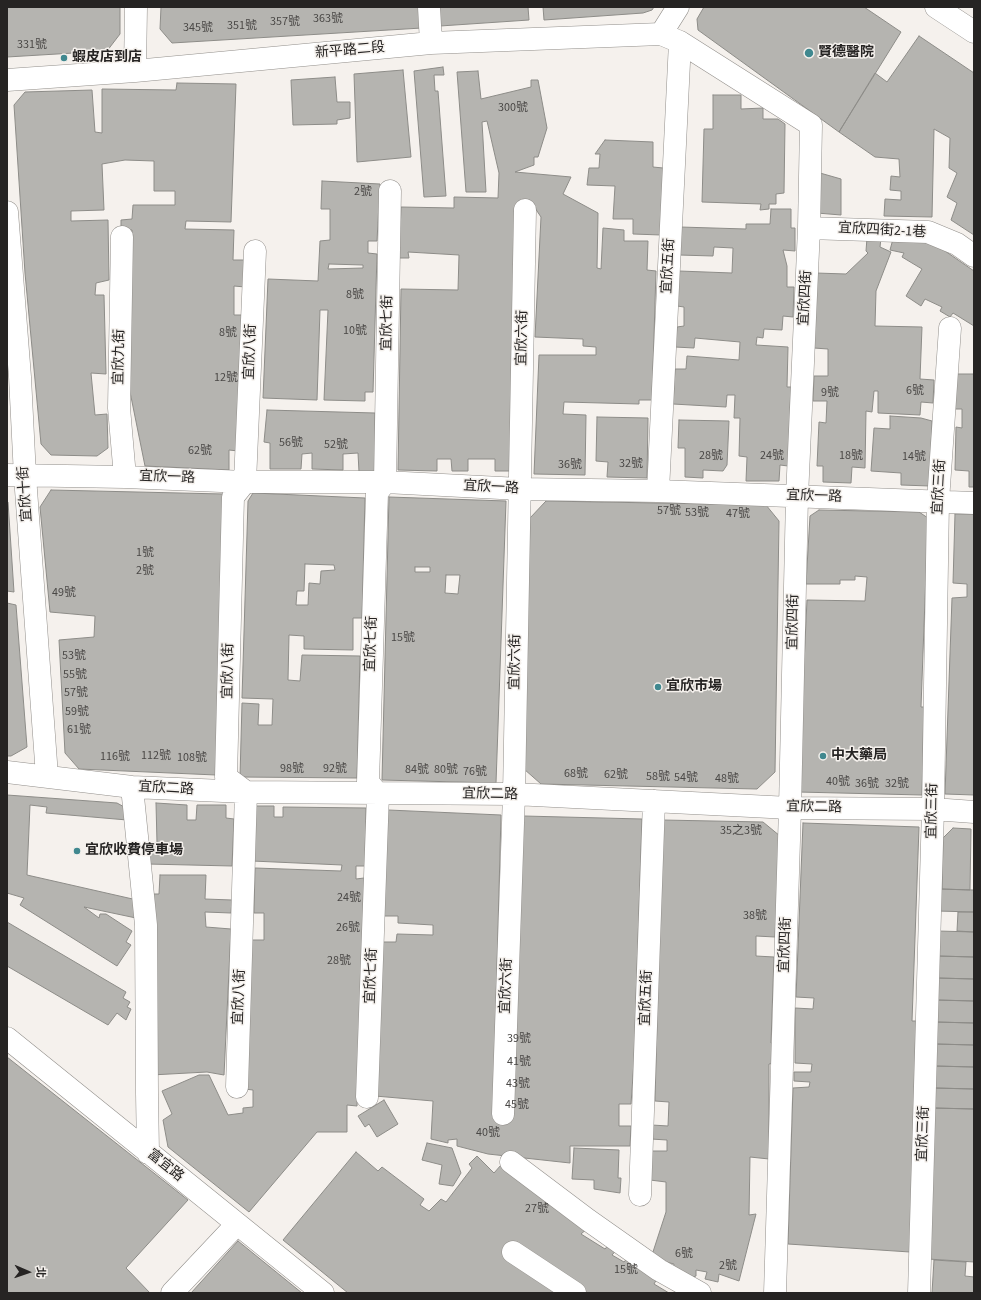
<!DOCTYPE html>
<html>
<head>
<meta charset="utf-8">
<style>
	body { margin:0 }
	#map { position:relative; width:981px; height:1300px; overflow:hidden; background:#f5f1ed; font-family:"Source Sans 3","Noto Sans TC",sans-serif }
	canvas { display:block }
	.frame { position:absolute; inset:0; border:8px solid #262423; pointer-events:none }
	.north { position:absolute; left:8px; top:1252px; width:40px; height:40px; -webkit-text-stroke:3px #f5f1ed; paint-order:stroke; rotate:92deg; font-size:11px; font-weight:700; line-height:16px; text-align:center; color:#262423 }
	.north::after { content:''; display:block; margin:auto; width:14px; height:18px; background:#262423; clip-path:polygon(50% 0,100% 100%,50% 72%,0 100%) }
</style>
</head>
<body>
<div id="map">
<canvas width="981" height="1300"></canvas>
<div class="frame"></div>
<div class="north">北</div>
</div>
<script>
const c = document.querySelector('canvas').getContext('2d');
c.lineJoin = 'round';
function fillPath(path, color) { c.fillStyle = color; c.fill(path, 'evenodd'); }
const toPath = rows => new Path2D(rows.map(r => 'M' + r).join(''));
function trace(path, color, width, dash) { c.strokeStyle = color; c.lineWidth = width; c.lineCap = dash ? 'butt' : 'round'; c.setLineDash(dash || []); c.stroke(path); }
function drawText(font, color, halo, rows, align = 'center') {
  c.font = font + ' "Source Sans 3","Noto Sans TC",sans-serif'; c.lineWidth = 3; c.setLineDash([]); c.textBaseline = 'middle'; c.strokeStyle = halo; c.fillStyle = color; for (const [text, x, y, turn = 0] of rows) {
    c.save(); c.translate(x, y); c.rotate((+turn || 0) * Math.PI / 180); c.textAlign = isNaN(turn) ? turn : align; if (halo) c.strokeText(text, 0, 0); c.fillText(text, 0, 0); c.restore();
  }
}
const building = toPath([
	[7,7,120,7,120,34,107,51,7,57,7,7],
	[161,7,421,7,422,28,172,43,160,29,161,7],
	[440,7,528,7,529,20,440,26,440,7],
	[543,7,654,7,652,10,643,13,544,20,543,7],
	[704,7,864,7,901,32,839,132,698,30,697,19,704,7],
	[919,36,974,73,974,235,951,220,957,203,947,197,957,173,949,168,950,138,934,129,932,217,884,216,885,199,901,200,901,191,890,190,891,176,900,177,899,159,875,157,839,132,875,73,887,82,919,36],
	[443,67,444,75,434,75,435,91,438,91,446,196,424,197,414,71,443,67],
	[403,70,411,157,357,162,354,74,403,70],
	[478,71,481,99,531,87,531,80,538,80,547,128,538,157,534,157,534,165,515,172,571,177,563,194,598,213,597,268,601,269,603,228,624,230,624,241,648,241,647,270,656,271,652,400,639,400,639,404,564,402,563,414,586,415,585,475,534,474,539,355,596,355,596,347,583,346,583,339,535,337,541,217,535,208,510,471,495,471,495,459,468,459,468,471,452,471,451,459,437,459,437,471,398,470,401,289,458,290,459,255,408,252,409,258,399,258,401,207,454,208,454,197,498,198,499,173,487,121,482,122,486,192,466,192,457,72,478,71],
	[335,77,337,102,350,102,350,118,337,120,337,124,293,125,291,80,335,77],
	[177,83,236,84,231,222,186,221,185,229,234,230,233,260,246,260,245,287,234,286,234,315,243,315,238,451,229,450,229,470,145,466,126,372,132,230,121,229,121,220,132,219,133,205,175,205,175,191,154,191,154,161,125,160,102,164,104,210,71,211,71,221,108,220,109,280,96,283,95,295,104,295,106,374,91,373,95,415,107,414,108,448,97,456,51,455,41,444,25,273,14,105,25,92,92,90,95,132,102,133,102,89,176,90,177,83],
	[713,95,741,95,741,109,763,108,763,119,778,119,785,124,784,193,776,194,776,204,769,204,769,209,760,210,761,204,702,202,704,129,713,129,713,95],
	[605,140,653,142,653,167,663,168,661,235,633,234,633,219,613,219,615,186,587,185,589,168,599,168,600,154,595,154,605,140],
	[820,173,841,179,841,215,817,213,820,173],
	[322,181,380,184,377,241,368,241,368,253,377,254,373,392,365,392,365,401,324,400,328,310,320,310,317,400,263,398,268,279,318,281,320,241,330,240,330,209,321,209,322,181],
	[329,264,363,265,363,268,328,269,329,264],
	[771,209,791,209,791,228,795,228,795,251,783,250,787,266,787,287,794,287,793,317,783,316,782,330,764,329,763,338,757,337,756,345,788,347,787,387,791,387,788,466,780,465,779,481,746,481,747,457,739,456,740,418,734,418,735,395,727,395,726,407,673,404,675,369,686,369,687,356,739,360,740,342,695,338,694,348,675,347,677,327,684,326,684,307,677,306,679,271,732,273,733,248,714,247,713,256,679,255,680,227,746,229,746,224,770,224,771,209],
	[867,238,881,238,880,247,891,252,876,291,875,326,922,327,920,379,934,380,933,403,921,402,920,415,878,413,878,391,874,391,872,412,866,411,865,468,852,467,851,483,823,482,823,466,817,466,819,422,826,423,827,401,813,401,814,376,828,376,828,349,814,348,816,273,846,274,868,253,866,251,867,238],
	[893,239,932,242,974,271,974,326,953,313,950,317,940,311,942,307,925,299,921,306,906,296,922,269,902,257,904,253,890,250,893,239],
	[952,374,974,374,974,487,969,487,969,471,955,470,956,427,962,428,962,409,952,409,952,374],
	[267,410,375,413,375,473,359,472,358,453,343,454,343,470,312,469,312,453,302,454,301,469,270,469,270,443,264,442,267,410],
	[890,416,921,418,932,421,930,486,901,485,901,473,871,471,874,428,890,429,890,416],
	[597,417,648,418,647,478,607,477,608,462,596,461,597,417],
	[679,420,729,421,727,465,723,471,703,470,703,478,685,477,685,448,678,448,679,420],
	[51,490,223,494,216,775,79,769,65,753,59,640,94,637,95,616,50,612,40,507,51,490],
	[253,493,365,498,362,618,353,618,353,650,304,649,304,636,289,635,288,680,300,681,302,655,360,656,357,778,240,777,242,703,259,704,258,725,272,725,273,699,242,698,248,501,253,493],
	[305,564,334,565,335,570,321,571,320,584,309,583,308,605,296,605,297,591,304,591,305,564],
	[389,497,506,501,496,783,382,780,389,497],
	[415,567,430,567,430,572,415,572,415,567],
	[446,575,460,575,458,594,445,593,446,575],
	[7,501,8,502,14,592,7,591,7,501],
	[546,501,766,505,779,521,775,772,757,789,541,784,524,769,530,518,546,501],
	[819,510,919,512,928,518,921,707,924,707,922,795,798,792,807,600,865,601,867,577,855,576,855,580,840,580,840,584,806,584,810,516,819,510],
	[955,514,974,514,974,795,945,794,952,598,967,597,967,584,953,583,955,514],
	[7,603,16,605,27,747,11,756,7,756,7,603],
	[7,795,117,803,126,808,127,820,46,813,47,807,30,805,27,875,137,900,136,918,84,907,99,918,100,914,106,914,132,931,126,942,131,945,117,966,20,905,24,898,7,893,7,795],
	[156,803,187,805,187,820,196,820,197,805,226,805,226,818,234,819,232,866,147,864,147,842,157,843,156,803],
	[256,806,274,806,274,817,283,817,283,807,366,808,365,866,356,866,356,879,364,878,357,1106,347,1105,347,1132,317,1132,249,1212,168,1147,163,1120,172,1114,162,1091,199,1075,209,1075,228,1115,243,1113,243,1108,253,1107,253,1090,244,1089,252,940,264,940,264,913,254,913,255,868,341,871,342,865,252,861,256,806],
	[388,810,501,815,493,1117,524,816,642,819,634,1062,631,1104,619,1104,619,1126,631,1126,630,1146,570,1146,570,1163,488,1154,457,1146,457,1139,448,1140,448,1143,431,1139,433,1101,375,1096,383,942,396,942,397,934,433,935,433,925,398,923,398,916,384,916,388,810],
	[662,820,763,822,780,836,775,937,756,936,756,956,774,957,771,1043,775,1043,775,1063,769,1064,769,1159,750,1157,749,1215,756,1214,739,1281,719,1274,718,1282,705,1279,707,1272,696,1270,696,1276,687,1279,672,1274,674,1264,651,1258,666,1212,666,1182,650,1180,651,1151,667,1151,667,1140,651,1139,652,1125,668,1126,669,1102,655,1101,662,820],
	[803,823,919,827,912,1021,916,1021,910,1252,788,1244,793,1088,809,1087,810,1082,794,1081,794,1072,811,1072,812,1064,795,1063,795,1008,813,1009,814,998,796,997,803,823],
	[953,828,971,829,970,890,942,889,943,838,953,828],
	[160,875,206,875,205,899,232,900,231,913,205,912,206,927,231,929,224,1075,207,1072,151,1075,151,894,159,894,160,875],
	[938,889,974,890,974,912,937,911,938,889],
	[958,912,974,912,974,932,957,931,958,912],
	[7,922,126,992,123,998,130,1002,127,1007,131,1009,126,1020,117,1013,108,1025,7,966,7,922],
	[938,931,974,932,974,957,937,956,938,931],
	[937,956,974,957,974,979,937,978,937,956],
	[937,978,974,979,974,1001,936,1000,937,978],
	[936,1000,974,1001,974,1023,935,1022,936,1000],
	[935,1022,974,1023,974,1045,935,1044,935,1022],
	[935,1044,974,1045,974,1067,934,1066,935,1044],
	[7,1057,188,1200,126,1268,150,1293,7,1293,7,1057],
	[934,1066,974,1067,974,1089,934,1088,934,1066],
	[934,1088,974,1089,974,1109,933,1108,934,1088],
	[384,1100,398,1124,377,1137,369,1124,365,1127,358,1116,384,1100],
	[933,1108,974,1109,974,1262,928,1259,933,1108],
	[427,1143,452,1148,461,1173,453,1186,439,1184,442,1165,422,1160,427,1143],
	[574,1148,619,1150,618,1178,621,1178,620,1193,594,1189,594,1180,572,1179,574,1148],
	[356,1152,378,1171,382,1167,424,1199,420,1205,429,1211,441,1199,446,1202,472,1168,469,1164,477,1156,494,1173,501,1165,588,1228,581,1234,605,1249,611,1242,619,1247,612,1255,624,1262,630,1255,658,1277,654,1284,669,1293,348,1293,283,1240,356,1152],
	[238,1241,302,1293,191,1293,238,1241],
	[934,1260,966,1262,965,1276,974,1277,974,1293,932,1293,934,1260]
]);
fillPath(building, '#b5b4b0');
trace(building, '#8d8c88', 1);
const minor = toPath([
	[429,7,431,43],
	[936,7,974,32],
	[661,34,680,42,811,125,809,228,797,497,790,808,775,1293],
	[135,71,136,7],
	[7,80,135,71,431,43,661,34,678,7],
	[7,212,20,377,25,476,47,776],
	[809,228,928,232,957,244,974,256],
	[122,237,119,408,125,477],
	[7,475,125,477,245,482,385,482,520,489,658,491,974,503],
	[658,491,680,42],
	[7,772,132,787,246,792,514,794,790,808,933,809,974,812],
	[132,787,146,925,147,1093,148,1153],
	[7,1038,323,1293],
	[237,1087,246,792,226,777,233,497,245,482,255,251],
	[367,1097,378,794,368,782,377,493,385,482,390,191],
	[503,1114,514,794,525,210],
	[511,1162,588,1220,659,1270,700,1293],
	[640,1195,654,801],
	[513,1252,575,1293],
	[172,1293,237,1224],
	[919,1293,933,809,938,501,950,328]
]);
trace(minor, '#928f8b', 23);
trace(minor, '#fff', 22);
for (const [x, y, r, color] of [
	[809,53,5,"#40888f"],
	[64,58,4,"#40888f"],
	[658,687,4,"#40888f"],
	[823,756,4,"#40888f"],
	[77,851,4,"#40888f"]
]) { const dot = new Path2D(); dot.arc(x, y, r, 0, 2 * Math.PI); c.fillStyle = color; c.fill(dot); trace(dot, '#f5f1ed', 1.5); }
drawText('12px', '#4a4846', null, [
	["363號",328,19],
	["357號",285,22],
	["351號",242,26],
	["345號",198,28],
	["331號",32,45],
	["300號",513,108],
	["2號",363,192],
	["8號",355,295],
	["10號",355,331],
	["8號",228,333],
	["12號",226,378],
	["6號",915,391],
	["9號",830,393],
	["56號",291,443],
	["52號",336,445],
	["62號",200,451],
	["28號",711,456],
	["24號",772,456],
	["18號",851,456],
	["14號",914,457],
	["32號",631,464],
	["36號",570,465],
	["57號",669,511],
	["53號",697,513],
	["47號",738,514],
	["1號",145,553],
	["2號",145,571],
	["49號",64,593],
	["15號",403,638],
	["53號",74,656],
	["55號",75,675],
	["57號",76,693],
	["59號",77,712],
	["61號",79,730],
	["112號",156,756],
	["116號",115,757],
	["108號",192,758],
	["98號",292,769],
	["92號",335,769],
	["84號",417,770],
	["80號",446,770],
	["76號",475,772],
	["68號",576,774],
	["62號",616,775],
	["58號",658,777],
	["54號",686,778],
	["48號",727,779],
	["40號",838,782],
	["36號",867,784],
	["32號",897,784],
	["35之3號",741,831],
	["24號",349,898],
	["38號",755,916],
	["26號",348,928],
	["28號",339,961],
	["39號",519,1039],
	["41號",519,1062],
	["43號",518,1084],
	["45號",517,1105],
	["40號",488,1133],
	["27號",537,1209],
	["6號",684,1254],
	["2號",728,1266],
	["15號",626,1270]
]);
drawText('14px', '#262423', '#f5f1ed', [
	["新平路二段",350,51,-5],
	["宜欣四街2-1巷",882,231,3],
	["宜欣五街",669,266,-87],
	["宜欣四街",806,298,-87],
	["宜欣七街",388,323,-89],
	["宜欣六街",523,338,-89],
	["宜欣八街",251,352,-88],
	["宜欣九街",120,357,-89],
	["宜欣一路",167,478,2],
	["宜欣三街",940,487,-87],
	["宜欣一路",491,488,3],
	["宜欣十街",26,494,-94],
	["宜欣一路",814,497,2],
	["宜欣四街",794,622,-89],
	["宜欣七街",372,644,-88],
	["宜欣六街",516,662,-89],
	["宜欣八街",229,671,-89],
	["宜欣二路",166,789,3],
	["宜欣二路",490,795,1],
	["宜欣二路",814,808,1],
	["宜欣三街",933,811,-89],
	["宜欣四街",786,945,-88],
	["宜欣七街",372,976,-88],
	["宜欣六街",507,986,-88],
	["宜欣八街",240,997,-88],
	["宜欣五街",647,998,-88],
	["宜欣三街",924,1134,-88],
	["富宜路",165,1166,39]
]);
drawText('bold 14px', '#262423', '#f5f1ed', [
	["賢德醫院",818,53],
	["蝦皮店到店",72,58],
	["宜欣市場",666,687],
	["中大藥局",831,756],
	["宜欣收費停車場",85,851]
], 'left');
</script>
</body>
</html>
